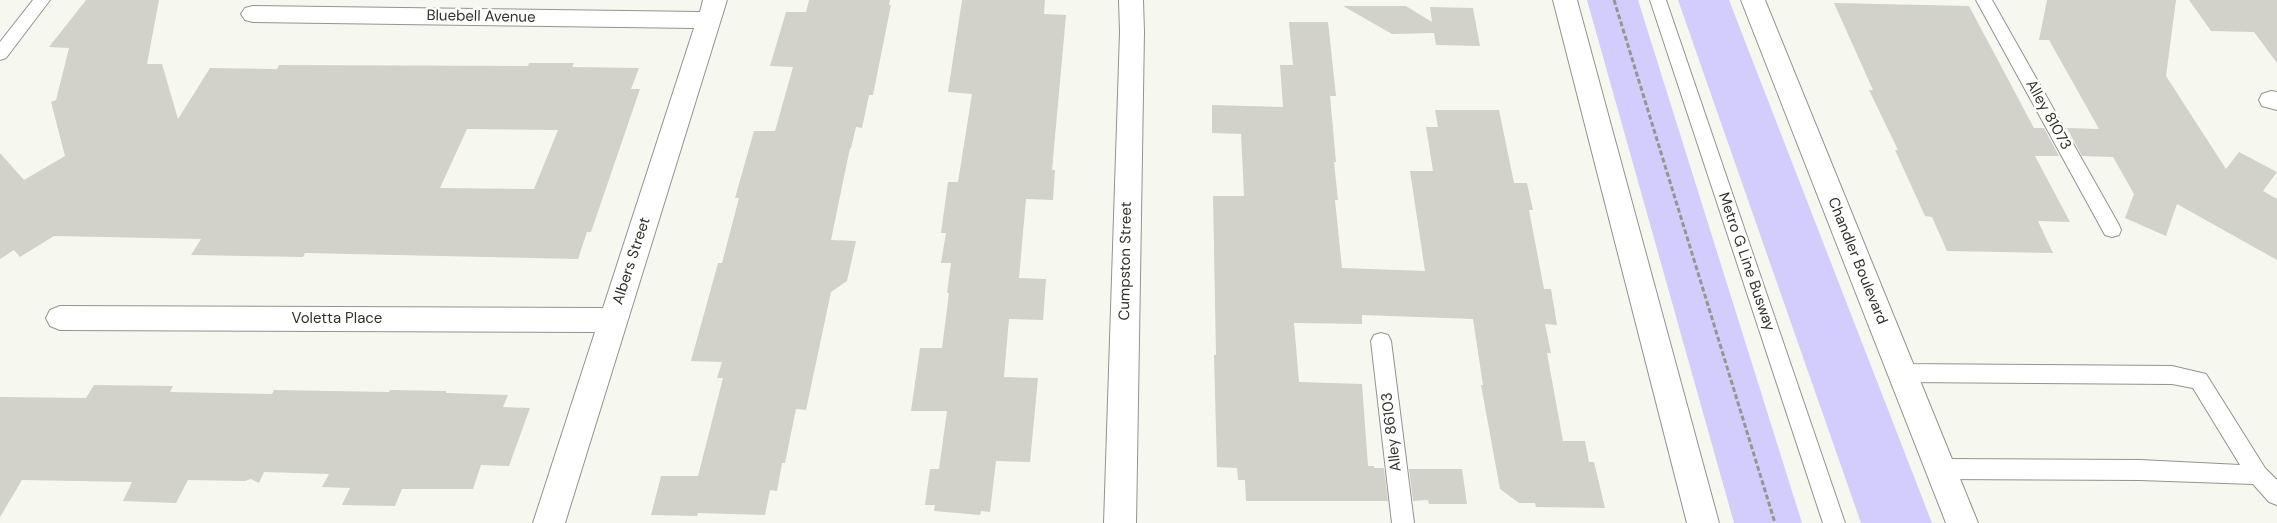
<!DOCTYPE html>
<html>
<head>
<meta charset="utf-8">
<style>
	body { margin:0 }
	canvas { display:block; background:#f6f7ef }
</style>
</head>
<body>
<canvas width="2277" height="523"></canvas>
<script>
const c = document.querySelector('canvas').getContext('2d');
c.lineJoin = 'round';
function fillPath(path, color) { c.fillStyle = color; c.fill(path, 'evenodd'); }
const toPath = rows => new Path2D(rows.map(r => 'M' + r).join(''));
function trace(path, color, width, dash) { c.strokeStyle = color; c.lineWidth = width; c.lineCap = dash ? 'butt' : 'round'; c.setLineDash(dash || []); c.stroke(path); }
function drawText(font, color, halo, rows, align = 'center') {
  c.font = font + ' "DM Sans",sans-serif'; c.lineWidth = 5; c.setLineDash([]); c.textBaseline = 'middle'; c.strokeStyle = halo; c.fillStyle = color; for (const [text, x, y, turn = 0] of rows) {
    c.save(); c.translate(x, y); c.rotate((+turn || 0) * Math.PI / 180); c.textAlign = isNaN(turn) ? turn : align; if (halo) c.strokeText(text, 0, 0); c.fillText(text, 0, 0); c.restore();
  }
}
fillPath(toPath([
	[1587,0,1638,0,1802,523,1734,523],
	[1678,0,1729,0,1932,523,1861,523]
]), '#d3cdfd');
fillPath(toPath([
	[86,0,159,0,147,64,162,64,178,119,210,68,277,69,279,65,528,66,529,63,574,63,572,67,639,68,631,89,640,89,591,232,587,232,578,259,305,253,303,257,191,255,201,239,54,236,20,257,14,250,0,259,0,153,24,180,65,156,51,102,56,100,69,48,49,47],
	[467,129,558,130,534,189,440,188],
	[809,0,890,0,889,5,891,5,873,95,869,95,862,128,856,127,851,148,850,148,831,240,856,241,847,281,831,292,806,410,796,409,785,463,782,463,777,491,770,490,765,515,698,513,697,516,651,515,661,476,698,476,723,378,717,378,722,362,691,361,718,263,722,263,739,198,735,198,754,131,775,131,793,67,770,66,786,12,806,12],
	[962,0,1045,0,1044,14,1066,15,1052,170,1055,170,1053,200,1026,199,1019,278,1046,279,1043,320,1009,319,1004,377,1038,378,1030,462,996,461,990,512,981,511,980,515,934,511,935,505,925,505,930,469,939,469,947,411,911,411,920,348,942,348,949,293,947,293,951,263,941,263,946,233,941,233,948,182,958,182,972,94,948,92],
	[2047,0,2176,0,2166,76,2226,169,2239,152,2277,172,2263,191,2277,199,2277,260,2177,204,2166,236,2125,218,2134,194,2113,157,2082,156,2067,128,2099,129,2049,40,2039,40],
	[2189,0,2277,0,2277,63,2254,32,2211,31],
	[1834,3,1969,6,2034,128,2044,128,2059,156,2035,156,2070,222,2038,221,2053,253,1947,251,1932,217,1925,216,1895,150,1898,150,1869,90,1873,90],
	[1343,6,1406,6,1432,22,1430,7,1473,8,1480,46,1436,45,1434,33,1392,34],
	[1289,22,1328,22,1336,96,1330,96,1336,162,1334,162,1338,200,1335,200,1342,268,1425,271,1410,171,1433,171,1426,127,1438,127,1435,110,1499,110,1514,183,1527,183,1533,210,1529,210,1544,289,1551,289,1557,325,1545,324,1551,353,1547,353,1563,441,1585,441,1589,462,1594,462,1605,508,1536,507,1535,503,1519,503,1500,489,1481,385,1483,385,1473,319,1362,315,1362,324,1294,323,1299,382,1362,384,1368,466,1374,466,1374,468,1384,468,1388,501,1246,501,1245,480,1238,480,1237,468,1217,467,1214,355,1216,355,1213,196,1244,196,1241,134,1212,133,1212,105,1283,107,1280,65,1293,65],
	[94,385,173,386,170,392,272,394,274,390,389,392,390,390,446,391,446,393,508,395,503,407,530,408,509,466,481,465,473,489,402,489,395,506,342,505,350,488,322,487,329,474,264,472,259,483,251,479,245,481,188,480,176,503,123,501,132,482,22,480,0,517,0,397,86,398],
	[1409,469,1462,469,1467,504,1429,504,1428,500,1413,501]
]), '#d2d2cb');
const lane = toPath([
	[33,0,50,0,6,58,0,60,0,42,33,0],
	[1650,0,1666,0,1845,523,1823,523,1650,0],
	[1976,0,1992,0,2119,225,2121,230,2119,235,2112,237,2105,235,1976,0],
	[1381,333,1388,335,1391,341,1414,523,1392,523,1371,341,1374,335,1381,333],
	[1902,364,2172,366,2206,374,2265,468,2277,480,2277,505,2269,502,2253,484,2140,480,1940,479,1933,476,1929,469,1933,462,1940,459,2140,460,2240,465,2193,388,2172,384,1902,382,1895,379,1892,373,1895,367,1902,364]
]);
const street = toPath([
	[703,0,727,0,565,523,533,523,595,332,60,330,50,326,46,318,50,310,60,306,603,308,694,28,253,22,245,20,241,14,245,8,253,6,700,12,703,0],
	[1119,0,1143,0,1144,32,1136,523,1104,523,1120,32,1119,0],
	[2271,91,2277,92,2277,110,2262,106,2259,100,2262,94,2271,91]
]);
const secondary = toPath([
	[1553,0,1577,0,1719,523,1687,523,1553,0],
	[1741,0,1765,0,1978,523,1946,523,1741,0]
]);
trace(lane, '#93948d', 2);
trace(street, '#93948d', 2);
trace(secondary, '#93948d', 2);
trace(toPath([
	[1614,0,1775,523]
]), '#969691', 3, [5, 2.5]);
fillPath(lane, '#fff');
fillPath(street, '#fff');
fillPath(secondary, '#fff');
drawText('15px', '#30302d', '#fffffe', [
	["Bluebell Avenue",481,17,1],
	["Alley 81073",2048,115,61],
	["Albers Street",632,261,-72],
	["Cumpston Street",1126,261,-89],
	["Chandler Boulevard",1857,261,68],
	["Metro G Line Busway",1746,262,71],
	["Voletta Place",337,319],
	["Alley 86103",1392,432,-97]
]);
</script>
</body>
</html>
